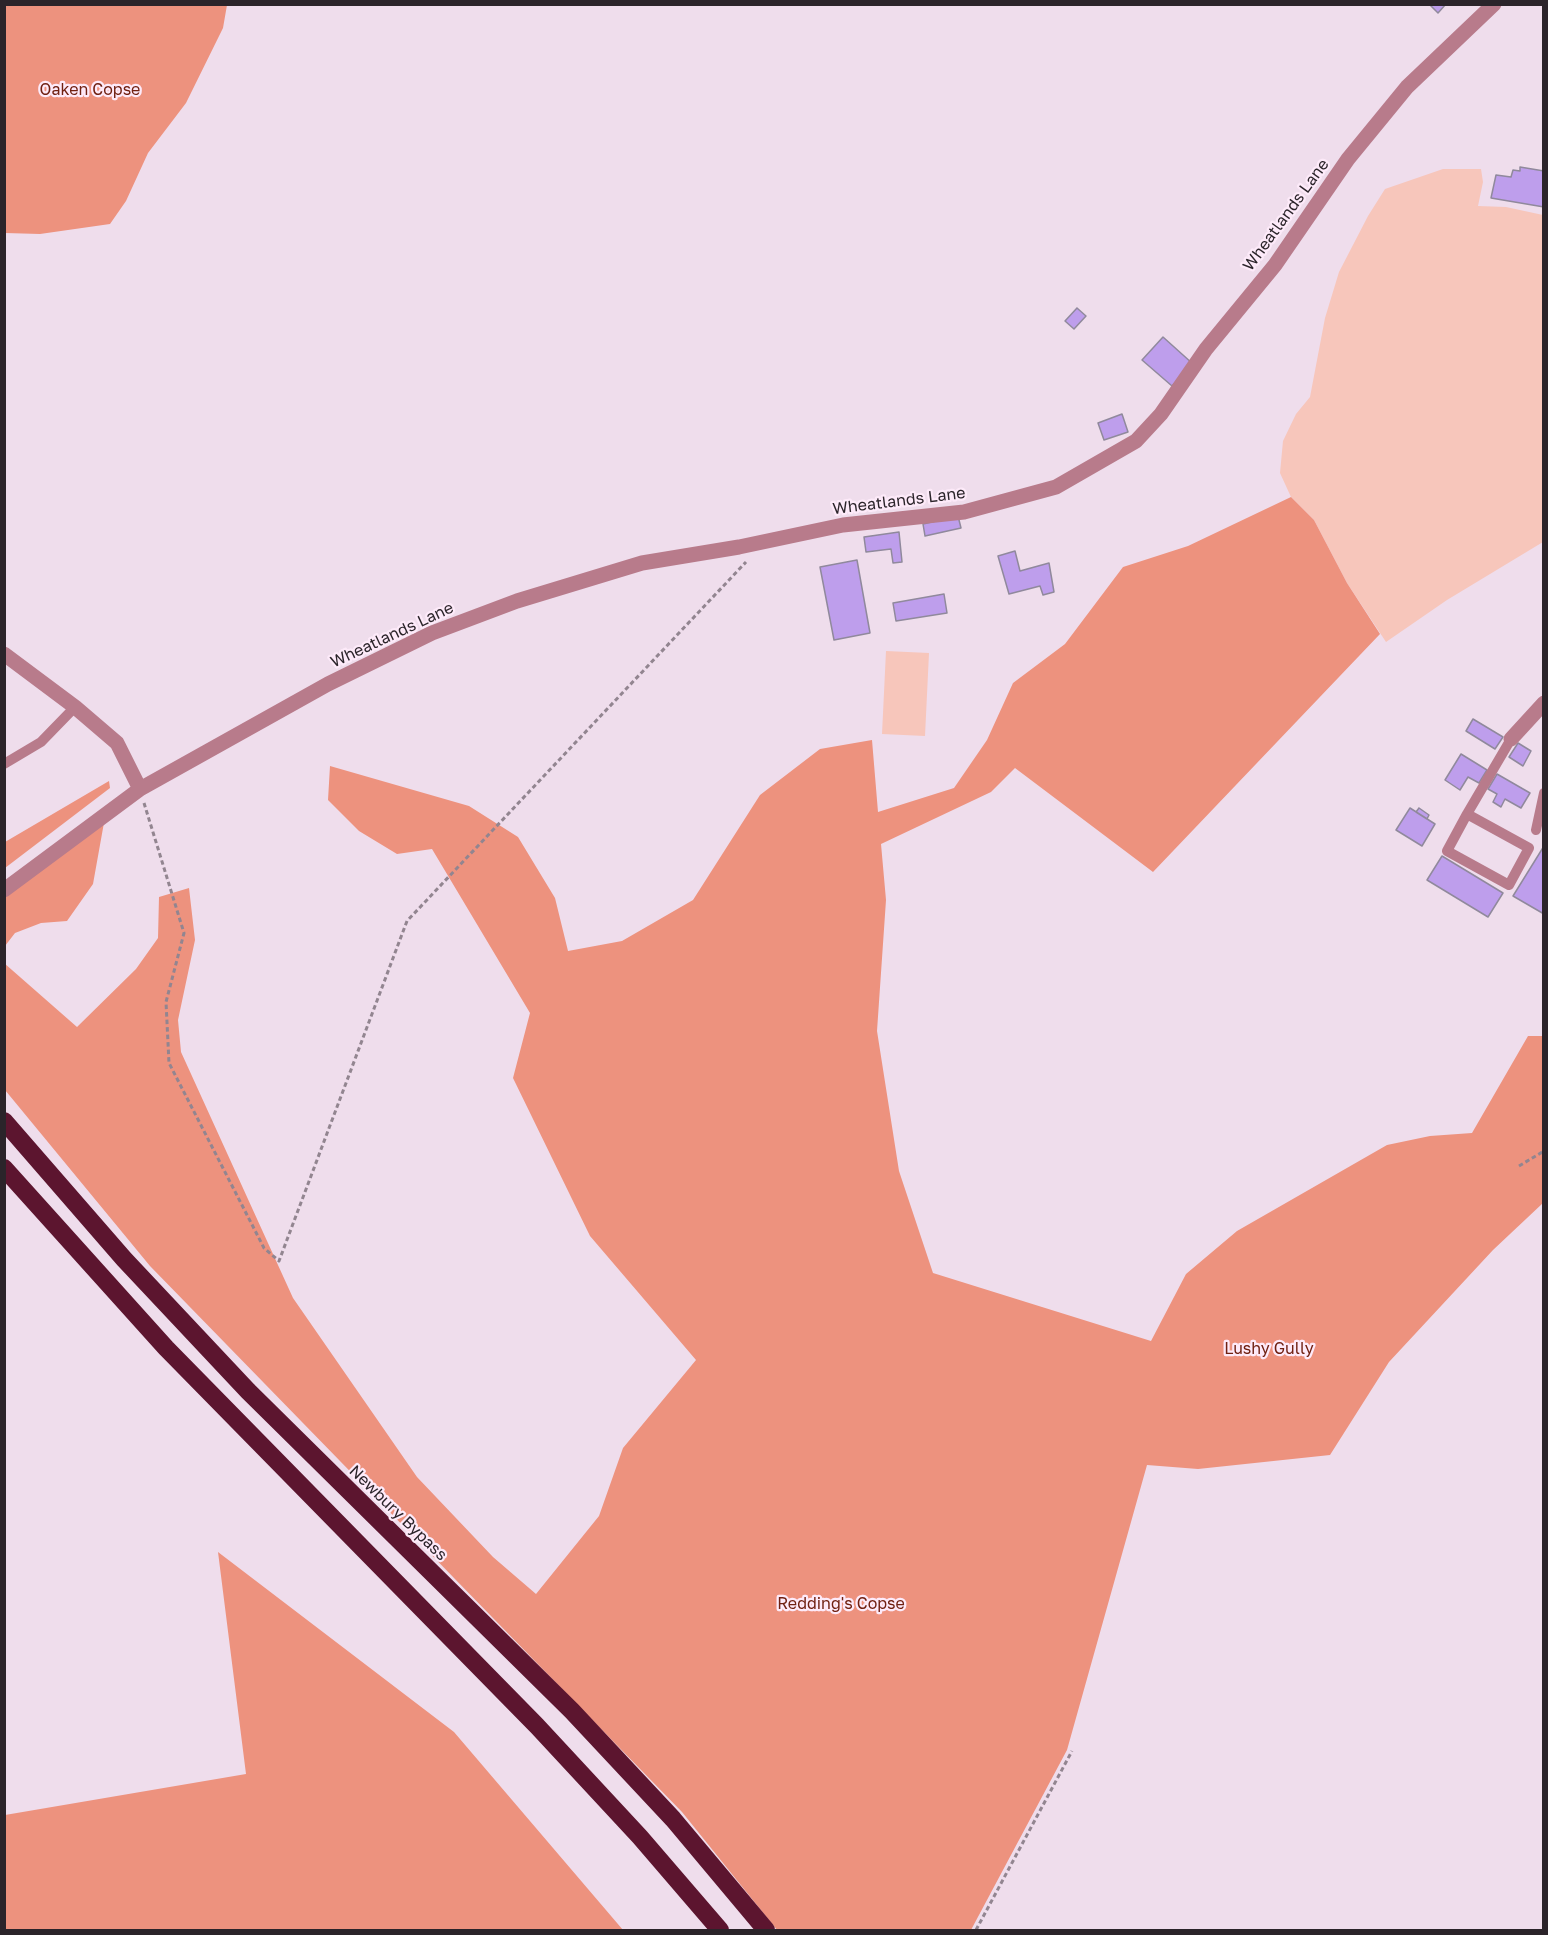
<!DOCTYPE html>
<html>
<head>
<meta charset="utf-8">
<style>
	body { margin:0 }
	#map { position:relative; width:1548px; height:1935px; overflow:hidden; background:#efddec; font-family:"Golos Text",sans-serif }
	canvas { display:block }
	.frame { position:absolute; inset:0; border:6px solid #2b242a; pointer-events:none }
</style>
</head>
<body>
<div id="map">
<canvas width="1548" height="1935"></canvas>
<div class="frame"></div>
</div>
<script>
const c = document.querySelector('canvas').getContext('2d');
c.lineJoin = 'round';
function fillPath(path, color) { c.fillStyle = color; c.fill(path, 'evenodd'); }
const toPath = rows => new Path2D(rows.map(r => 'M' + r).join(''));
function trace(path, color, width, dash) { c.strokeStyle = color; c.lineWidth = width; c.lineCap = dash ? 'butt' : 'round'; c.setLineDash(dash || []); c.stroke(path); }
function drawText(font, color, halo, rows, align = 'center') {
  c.font = font + ' "Golos Text",sans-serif'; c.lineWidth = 4.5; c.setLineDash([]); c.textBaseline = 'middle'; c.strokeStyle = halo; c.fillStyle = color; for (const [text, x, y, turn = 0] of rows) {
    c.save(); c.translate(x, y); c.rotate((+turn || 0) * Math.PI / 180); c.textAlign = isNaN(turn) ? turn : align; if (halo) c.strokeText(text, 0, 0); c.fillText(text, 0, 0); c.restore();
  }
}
fillPath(toPath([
	[1443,169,1481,169,1483,182,1478,206,1506,207,1543,215,1543,542,1447,600,1386,642,1347,583,1314,520,1291,497,1280,473,1283,441,1296,414,1310,397,1325,318,1339,272,1368,216,1385,189],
	[886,651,929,653,925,736,882,734]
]), '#f7c6bb');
fillPath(toPath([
	[5,4,227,5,223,28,186,103,148,153,126,201,110,224,40,234,5,233],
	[1291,497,1314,520,1347,583,1380,634,1153,872,1015,768,991,792,881,844,886,900,877,1031,899,1171,933,1273,1151,1341,1186,1274,1237,1231,1387,1145,1430,1136,1472,1133,1528,1036,1543,1036,1543,1203,1493,1250,1389,1362,1330,1455,1198,1469,1147,1465,1067,1750,971,1930,777,1930,682,1812,150,1266,5,1090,4,963,77,1027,136,969,158,938,159,897,189,888,195,940,178,1020,181,1052,293,1298,417,1477,493,1557,536,1594,599,1516,623,1448,696,1360,590,1236,513,1078,530,1013,432,849,397,854,359,831,328,800,330,766,469,806,518,837,555,898,568,951,622,941,693,900,760,795,820,749,872,740,878,812,954,788,987,740,1013,683,1065,644,1123,567,1188,546],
	[109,781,110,788,5,868,5,842],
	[105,817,93,884,67,921,41,923,15,933,5,946,5,894],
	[218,1552,454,1732,623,1930,5,1930,5,1815,246,1774]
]), '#ed927e');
const building = toPath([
	[1429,4,1446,4,1438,13,1429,4],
	[1520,167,1544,171,1544,207,1491,198,1496,175,1511,177,1513,170,1520,171,1520,167],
	[1077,308,1086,316,1074,329,1065,321,1077,308],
	[1163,337,1193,364,1172,386,1142,360,1163,337],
	[1122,414,1128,432,1104,440,1098,423,1122,414],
	[958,516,961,528,925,536,923,524,958,516],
	[899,532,902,562,893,563,891,549,866,552,864,537,899,532],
	[1015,551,1020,571,1049,563,1054,592,1043,595,1040,586,1009,594,998,556,1015,551],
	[857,560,870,633,834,640,820,567,857,560],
	[944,594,947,613,896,621,893,603,944,594],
	[1473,719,1503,737,1495,749,1466,731,1473,719],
	[1518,743,1531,751,1523,766,1509,757,1518,743],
	[1461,754,1487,770,1479,783,1468,777,1460,790,1445,780,1461,754],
	[1497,774,1530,793,1521,808,1505,799,1501,807,1493,802,1497,794,1488,789,1497,774],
	[1410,808,1435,824,1422,846,1396,830,1410,808],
	[1419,808,1429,815,1427,819,1416,812,1419,808],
	[1544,846,1544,914,1513,896,1544,846],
	[1442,856,1503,893,1488,917,1427,880,1442,856]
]);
fillPath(building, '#be9eec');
trace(building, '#90899c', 1.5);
trace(toPath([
	[144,803,184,933,166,1002,169,1063,264,1248,279,1261,407,921,746,562],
	[1519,1166,1544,1151],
	[976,1930,1072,1751]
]), '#928590', 3, [4.5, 3]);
trace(toPath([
	[4,764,41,742,75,707],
	[1467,814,1529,848,1509,885,1447,851,1467,814,1511,739],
	[1536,830,1544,793]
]), '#b87b8b', 10);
trace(toPath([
	[4,654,75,707,117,743,140,789],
	[1511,739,1544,703],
	[4,890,140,789,328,684,432,633,517,601,642,563,739,547,843,525,964,512,1056,487,1136,441,1161,414,1206,349,1275,265,1348,159,1407,87,1494,4]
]), '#b87b8b', 15);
trace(toPath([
	[4,1121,124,1259,248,1391,572,1711,673,1819,766,1930],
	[4,1168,166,1348,537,1726,640,1837,720,1930]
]), '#5c152f', 18);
drawText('16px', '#702011', '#fdeaf9', [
	["Oaken Copse",90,90],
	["Lushy Gully",1269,1349],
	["Redding's Copse",841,1604]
]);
drawText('16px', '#2b242a', '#fdeaf9', [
	["Wheatlands Lane",1286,215,-54],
	["Wheatlands Lane",899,501,-7],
	["Wheatlands Lane",392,635,-25],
	["Newbury Bypass",398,1513,44]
]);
</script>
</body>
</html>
